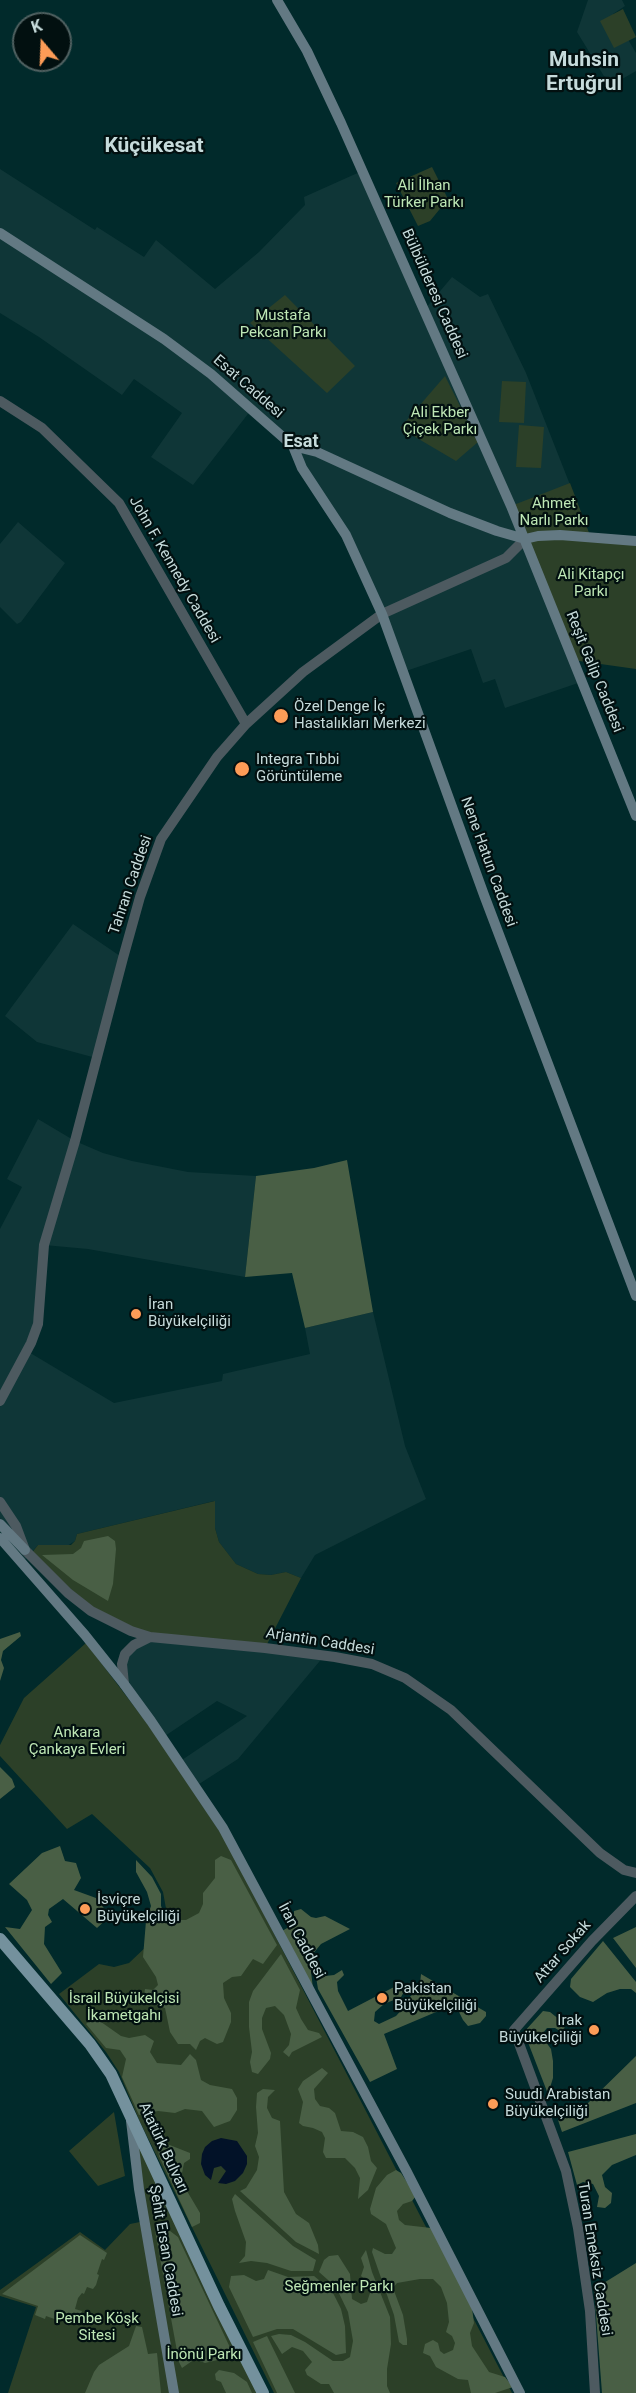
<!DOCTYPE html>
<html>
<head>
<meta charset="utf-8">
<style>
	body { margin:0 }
	#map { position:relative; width:636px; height:2393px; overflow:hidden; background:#012a2b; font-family:Roboto,sans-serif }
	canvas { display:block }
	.north { position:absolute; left:12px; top:12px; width:60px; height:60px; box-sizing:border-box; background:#021010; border:2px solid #506161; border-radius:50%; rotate:341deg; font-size:16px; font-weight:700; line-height:24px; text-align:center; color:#c6dbdb }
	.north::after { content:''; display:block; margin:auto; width:21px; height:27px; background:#fd9c57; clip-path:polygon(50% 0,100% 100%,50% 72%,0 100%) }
</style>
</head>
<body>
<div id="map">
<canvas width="636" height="2393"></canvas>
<div class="north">K</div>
</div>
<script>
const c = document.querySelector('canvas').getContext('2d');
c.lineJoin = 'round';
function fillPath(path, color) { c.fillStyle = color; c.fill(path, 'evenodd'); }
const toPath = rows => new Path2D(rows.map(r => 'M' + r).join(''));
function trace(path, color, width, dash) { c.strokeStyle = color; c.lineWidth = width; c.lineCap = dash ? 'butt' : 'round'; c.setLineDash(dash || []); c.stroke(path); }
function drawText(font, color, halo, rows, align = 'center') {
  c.font = font + ' Roboto,sans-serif'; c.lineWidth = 4.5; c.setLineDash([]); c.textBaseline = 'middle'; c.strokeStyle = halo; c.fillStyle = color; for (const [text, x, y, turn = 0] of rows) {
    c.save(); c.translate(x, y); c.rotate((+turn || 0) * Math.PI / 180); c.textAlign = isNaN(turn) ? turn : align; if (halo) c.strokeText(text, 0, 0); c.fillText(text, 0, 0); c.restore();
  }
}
fillPath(toPath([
	[588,0,622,0,625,6,613,14,636,53,636,71,610,86,577,32],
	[0,169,95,230,97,227,144,257,156,240,215,289,259,252,305,205,304,197,362,171,425,309,452,277,480,297,488,294,526,373,591,538,560,535,581,682,505,708,495,679,483,683,471,649,403,672,382,614,293,446,251,410,193,485,151,457,182,413,134,379,122,395,39,337,0,313],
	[18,522,65,563,21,622,17,624,0,607,0,544],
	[73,924,123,958,96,1058,37,1042,5,1016],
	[38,1119,75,1141,103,1153,132,1161,188,1172,256,1176,245,1277,88,1249,44,1245,41,1287,27,1351,114,1403,222,1381,223,1374,310,1354,305,1328,373,1312,405,1446,426,1499,315,1555,301,1578,286,1572,271,1575,258,1574,236,1564,219,1542,215,1528,214,1501,77,1534,75,1541,67,1546,38,1545,22,1563,0,1538,0,1229,22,1187,7,1179],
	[150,1637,324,1656,238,1759,196,1786,179,1762,247,1716,217,1701,162,1738,122,1670,123,1659]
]), '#0f3637');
fillPath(toPath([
	[623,9,636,37,614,48,600,21],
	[432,167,448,199,430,221,418,226,396,183],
	[285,295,355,366,327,393,250,323],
	[445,376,478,442,456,461,400,428],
	[502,381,526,382,524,423,499,422],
	[519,425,544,427,541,468,516,467],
	[570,483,591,538,636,541,636,669,572,660,511,506],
	[215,1501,215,1528,219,1542,236,1564,258,1574,271,1575,286,1572,301,1578,265,1648,150,1637,110,1622,30,1555,38,1545,71,1545,75,1541,77,1534],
	[86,1643,149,1726,226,1841,512,2393,274,2393,140,2122,119,2072,106,2052,59,1994,99,1964,114,1967,129,1963,169,1925,163,1892,150,1868,92,1814,67,1829,0,1756,0,1745,24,1698],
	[114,2112,125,2176,98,2186,69,2151],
	[130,2113,263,2393,8,2393,36,2307,0,2296,0,2290,80,2232,105,2250,130,2224,145,2221]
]), '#2c4028');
fillPath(toPath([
	[347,1160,373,1312,305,1328,292,1273,245,1277,256,1176,314,1168],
	[108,1536,115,1541,116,1549,113,1584,108,1601,73,1580,42,1555,73,1554,81,1548,84,1541],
	[20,1632,21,1636,3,1651,1,1660,4,1668,0,1681,0,1639],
	[0,1767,12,1779,15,1787,0,1799],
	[60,1846,65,1861,76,1863,81,1878,74,1890,96,1898,110,1916,97,1928,63,1899,49,1909,48,1915,52,1922,45,1927,44,1944,62,1973,51,1984,5,1927,20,1929,32,1910,27,1900,9,1884,42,1853],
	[221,1856,231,1860,277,1945,263,1964,253,1959,241,1976,232,1977,223,1983,224,1998,231,2013,231,2022,223,2042,217,2044,205,2038,200,2041,196,2050,190,2044,178,2044,170,2032,165,2008,150,2002,144,1996,145,1989,153,1990,158,1985,156,1977,143,1957,146,1921,151,1906,147,1892,136,1872,136,1860,152,1877,161,1894,161,1906,164,1912,169,1917,177,1920,186,1920,199,1913,203,1904,203,1893,215,1878,215,1860],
	[301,1909,311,1917,316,1918,325,1916,350,1929,321,1944,312,1955,311,1971,314,1998,282,1931,294,1924,294,1911],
	[636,1927,636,1968,613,1938],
	[603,1941,636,1982,636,1993,631,1989,620,1989,607,1993,593,2002,580,1997,570,1987,571,1979],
	[281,1954,300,1990,296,2008,301,2019,308,2030,319,2033,322,2037,292,2052,289,2057,283,2052,289,2045,291,2034,284,2015,275,2006,266,2008,262,2018,262,2029,271,2053,270,2059,258,2074,252,2072,250,2062,252,2052,249,2027,249,2002,253,1991],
	[342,1970,344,1975,337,1982,338,1991,348,2011,394,1987,403,1985,405,1990,401,1997,384,2004,375,2012,374,2021,379,2024,396,2016,406,2005,405,2001,412,1995,419,1994,421,1974,486,2012,486,2016,480,2023,468,2026,463,2020,455,2004,384,2034,397,2069,370,2082,318,1989,316,1977,334,1975],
	[543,2011,550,2012,565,2024,564,2030,560,2031,555,2028,547,2028,543,2033,543,2038,551,2049,553,2061,553,2078,548,2094,524,2032],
	[94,2017,121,2036,129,2038,145,2035,154,2041,150,2052,157,2063,181,2065,190,2054,196,2060,201,2080,210,2085,232,2089,237,2098,237,2110,230,2121,214,2127,202,2111,185,2109,175,2113,158,2111,139,2115,122,2077,126,2059,120,2050,106,2048,86,2024],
	[636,2056,636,2103,562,2132,558,2120,573,2116,587,2104],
	[322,2068,328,2073,314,2089,315,2099,320,2106,329,2108,335,2113,341,2131,353,2132,363,2137,368,2147,371,2161,377,2168,368,2190,358,2199,360,2178,355,2168,345,2158,326,2158,323,2152,325,2138,322,2132,313,2128,303,2126,299,2123,303,2102,298,2089,303,2081],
	[263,2089,275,2090,268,2097,267,2108,272,2118,280,2121,284,2192,296,2214,309,2223,318,2245,319,2254,296,2242,240,2191,246,2188,257,2170,259,2157,255,2146,258,2133,256,2107,257,2093],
	[636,2134,636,2155,612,2165,602,2175,605,2187,612,2193,611,2203,605,2208,597,2207,599,2196,593,2184,583,2182,577,2185,568,2152],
	[157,2140,190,2153,190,2159,184,2163,182,2173,187,2191,200,2213,200,2223,192,2227,159,2156],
	[396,2170,401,2173,416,2196,412,2201,403,2204,397,2211,399,2220,405,2225,431,2228,472,2308,474,2323,470,2333,472,2346,489,2372,505,2377,513,2387,495,2393,471,2393,468,2380,458,2379,436,2367,430,2356,423,2353,425,2344,433,2340,438,2343,440,2351,444,2354,453,2350,455,2343,452,2336,446,2332,449,2322,447,2303,441,2287,433,2279,420,2279,397,2283,393,2288,403,2315,407,2339,407,2345,403,2345,399,2342,394,2315,372,2252,373,2248,385,2254,392,2254,396,2248,386,2224,371,2214,370,2209,376,2188,387,2175],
	[235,2194,293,2246,316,2260,313,2271,291,2271,267,2263,251,2261,239,2263,245,2256,246,2242,235,2211,232,2199],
	[158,2228,166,2228,178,2237,234,2356,205,2363,195,2359,182,2368,179,2362,155,2231],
	[80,2235,107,2253,104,2260,102,2259,97,2274,99,2275,96,2285,93,2289,87,2287,84,2294,82,2293,78,2298,75,2309,82,2311,78,2323,62,2317,60,2321,46,2316,45,2319,35,2315,38,2306,2,2294],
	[366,2250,372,2272,390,2317,391,2344,387,2369,387,2386,390,2393,334,2393,329,2384,321,2384,307,2375,305,2370,312,2362,303,2351,292,2347,282,2354,271,2336,279,2334,291,2335,305,2342,333,2361,343,2361,350,2357,353,2341,348,2312,336,2287,319,2272,324,2260,329,2256,338,2255,350,2274,352,2299,361,2304,367,2302,370,2293,368,2282,361,2276,364,2267,361,2258],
	[636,2263,636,2393,602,2393,594,2289],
	[268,2270,288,2277,314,2276,332,2291,341,2309,345,2326,346,2353,336,2355,293,2329,277,2329,253,2337,229,2287,231,2276,244,2275,256,2281,264,2279],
	[136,2326,142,2327,148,2354,157,2353,161,2393,85,2393,94,2372,99,2365,129,2346],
	[267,2336,295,2393,277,2393,253,2342],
	[219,2370,234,2373,247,2382,252,2393,226,2393,221,2382,216,2380,215,2374]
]), '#495f45');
fillPath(toPath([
	[221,2138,237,2141,247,2156,247,2164,243,2173,235,2181,226,2184,218,2183,226,2171,221,2166,214,2168,211,2180,205,2175,201,2164,202,2154,205,2147,212,2141]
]), '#021228');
trace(toPath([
	[0,401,42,428,119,503,246,724],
	[0,1401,31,1343,38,1324,44,1245,75,1141,123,958,140,897,161,839,217,757,246,724,303,672,382,614,506,558,525,539],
	[0,1502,16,1526,25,1550,68,1593,91,1611,131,1631,150,1637,265,1648,335,1657,372,1664,405,1678,451,1710,600,1853,624,1870,636,1873],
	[124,1684,122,1664,125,1654,134,1645,150,1637],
	[595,2393,590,2311,578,2228,566,2171,514,2030,592,1941,636,1896]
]), '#4d5a60', 10);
trace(toPath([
	[277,0,307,51,341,123,511,506,636,816],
	[0,233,164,339,211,374,293,446,317,452,450,513,497,531,525,539,538,536,560,535,636,541],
	[293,446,302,468,346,535,382,614,484,895,636,1296],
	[0,1524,25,1550],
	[0,1538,85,1635,124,1684,151,1721,223,1828,407,2172,520,2393],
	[131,2121,139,2189,174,2393]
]), '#637983', 10);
trace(toPath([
	[0,1939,90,2044,111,2074,219,2306,263,2393]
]), '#74919d', 12);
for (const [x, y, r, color] of [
	[281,716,8,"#fd9c57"],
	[242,769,8,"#fd9c57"],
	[136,1314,6,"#fd9c57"],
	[85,1909,6,"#fd9c57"],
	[382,1998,6,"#fd9c57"],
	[594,2030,6,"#fd9c57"],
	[493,2104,6,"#fd9c57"]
]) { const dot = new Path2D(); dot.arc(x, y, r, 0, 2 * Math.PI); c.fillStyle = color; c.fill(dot); trace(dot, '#021010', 2); }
drawText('15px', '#bee7b5', '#021010', [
	["Ali İlhan",424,186],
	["Türker Parkı",424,203],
	["Mustafa",283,316],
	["Pekcan Parkı",283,333],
	["Ali Ekber",440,413],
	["Çiçek Parkı",440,430],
	["Ahmet",554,504],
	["Narlı Parkı",554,521],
	["Ali Kitapçı",591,575],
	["Parkı",591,592],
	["Ankara",77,1733],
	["Çankaya Evleri",77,1750],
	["İsrail Büyükelçisi",124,1999],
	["İkametgahı",124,2016],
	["Seğmenler Parkı",339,2287],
	["Pembe Köşk",97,2319],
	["Sitesi",97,2336],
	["İnönü Parkı",204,2355]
]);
drawText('15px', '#c6dbdb', '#021010', [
	["Bülbülderesi Caddesi",434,294,66],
	["Esat Caddesi",248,387,41],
	["John F. Kennedy Caddesi",174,570,60],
	["Reşit Galip Caddesi",594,672,68],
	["Nene Hatun Caddesi",488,862,70],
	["Tahran Caddesi",131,885,-71],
	["Arjantin Caddesi",320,1642,9],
	["İran Caddesi",301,1941,62],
	["Attar Sokak",563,1952,-49],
	["Atatürk Bulvarı",163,2148,65],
	["Şehit Ersan Caddesi",165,2251,80],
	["Turan Emeksiz Caddesi",594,2259,81]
]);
drawText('15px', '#c6dbdb', '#021010', [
	["Özel Denge İç",294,707],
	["Hastalıkları Merkezi",294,724],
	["Integra Tıbbi",256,760],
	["Görüntüleme",256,777],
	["İran",148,1305],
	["Büyükelçiliği",148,1322],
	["İsviçre",97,1900],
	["Büyükelçiliği",97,1917],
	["Pakistan",394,1989],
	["Büyükelçiliği",394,2006],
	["Irak",582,2021,"right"],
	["Büyükelçiliği",582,2038,"right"],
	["Suudi Arabistan",505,2095],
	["Büyükelçiliği",505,2112]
], 'left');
drawText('bold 18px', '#c6dbdb', '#021010', [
	["Esat",301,442]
]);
drawText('bold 21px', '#c6dbdb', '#021010', [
	["Muhsin",584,61],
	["Ertuğrul",584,85],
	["Küçükesat",154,147]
]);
</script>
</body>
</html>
